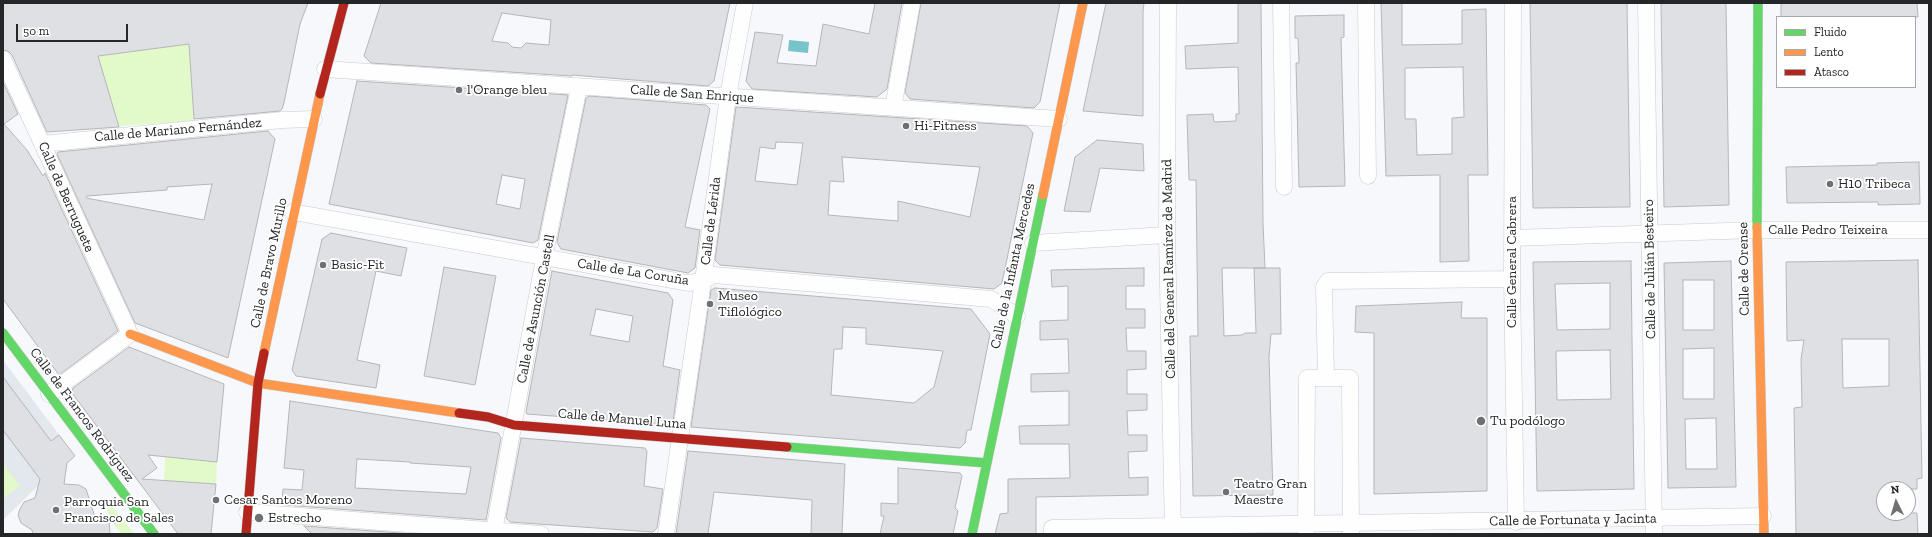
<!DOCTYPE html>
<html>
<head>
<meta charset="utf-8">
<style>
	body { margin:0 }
	#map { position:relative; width:1932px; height:537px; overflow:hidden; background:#f6f8fb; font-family:"Zilla Slab",serif }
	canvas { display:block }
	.frame { position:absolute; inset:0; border:4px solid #252627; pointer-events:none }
	.legend { position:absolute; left:1776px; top:16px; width:140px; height:72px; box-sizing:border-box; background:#fff; border:1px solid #a8a8a9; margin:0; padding:5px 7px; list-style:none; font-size:12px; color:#252627 }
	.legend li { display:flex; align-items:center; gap:8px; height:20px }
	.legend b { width:20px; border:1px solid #a8a8a9 }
	.north { position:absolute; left:1876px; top:481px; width:40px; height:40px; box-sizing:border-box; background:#fff; border:1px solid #a8a8a9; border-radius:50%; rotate:355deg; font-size:11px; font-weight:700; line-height:16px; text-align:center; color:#252627 }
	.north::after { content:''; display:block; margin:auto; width:14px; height:18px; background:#6e7071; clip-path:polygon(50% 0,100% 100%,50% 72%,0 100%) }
	.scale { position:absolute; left:16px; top:24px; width:112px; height:18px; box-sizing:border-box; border:2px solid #252627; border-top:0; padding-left:5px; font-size:12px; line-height:14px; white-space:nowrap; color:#252627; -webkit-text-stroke:3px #fff; paint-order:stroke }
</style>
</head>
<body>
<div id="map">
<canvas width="1932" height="537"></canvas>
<div class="frame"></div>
<ul class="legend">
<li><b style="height:5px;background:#63d668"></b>Fluido</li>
<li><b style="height:5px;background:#ff974d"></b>Lento</li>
<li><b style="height:5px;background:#b3261e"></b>Atasco</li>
</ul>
<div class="north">N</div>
<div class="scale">50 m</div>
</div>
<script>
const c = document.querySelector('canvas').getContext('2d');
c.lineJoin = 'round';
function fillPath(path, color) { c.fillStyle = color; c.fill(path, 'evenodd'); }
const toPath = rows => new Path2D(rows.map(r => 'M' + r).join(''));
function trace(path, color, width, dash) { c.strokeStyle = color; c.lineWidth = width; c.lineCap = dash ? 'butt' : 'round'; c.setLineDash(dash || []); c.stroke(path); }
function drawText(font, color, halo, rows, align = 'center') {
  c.font = font + ' "Zilla Slab",serif'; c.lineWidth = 3.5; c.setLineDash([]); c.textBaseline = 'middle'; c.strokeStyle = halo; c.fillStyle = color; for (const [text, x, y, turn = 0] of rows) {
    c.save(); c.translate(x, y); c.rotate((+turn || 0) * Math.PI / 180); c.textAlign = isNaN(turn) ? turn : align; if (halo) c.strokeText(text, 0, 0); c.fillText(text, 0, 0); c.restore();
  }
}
fillPath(toPath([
	[3,360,75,456,38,486,3,520]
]), '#e3e8ef');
fillPath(toPath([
	[189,44,194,121,119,126,98,56],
	[165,457,217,462,216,484,164,481],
	[3,463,20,486,3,499],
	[109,501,134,534,121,534,117,529,108,514,106,508]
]), '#e2f9ca');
fillPath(toPath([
	[789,40,809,42,808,53,788,51]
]), '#77c5cb');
const building = toPath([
	[3,3,308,3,300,24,284,103,282,109,280,111,194,119,189,44,98,56,119,127,47,132,12,55,8,51,3,50,3,3],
	[381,3,730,3,714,81,708,86,572,75,572,76,371,63,364,56,381,3],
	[502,13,551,20,549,45,526,43,521,48,512,47,508,43,492,41,502,13],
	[875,3,902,3,887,89,877,97,752,89,746,81,755,32,783,35,777,63,816,66,823,24,869,34,875,3],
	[921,3,1060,3,1040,102,1034,108,910,99,905,93,921,3],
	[1106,3,1144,3,1143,12,1143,116,1083,111,1106,3],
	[1238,3,1261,3,1263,223,1265,268,1222,268,1224,336,1242,335,1245,333,1256,333,1254,268,1280,268,1281,334,1271,334,1269,357,1273,495,1193,496,1190,336,1198,336,1196,180,1189,180,1187,115,1213,114,1214,122,1236,121,1236,114,1239,114,1238,67,1186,69,1185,46,1238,43,1238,3],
	[1381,3,1402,3,1402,45,1462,44,1462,10,1486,9,1488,175,1468,175,1469,261,1440,262,1440,175,1386,176,1381,3],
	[1463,67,1464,117,1452,118,1452,154,1417,155,1416,119,1405,119,1405,68,1463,67],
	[1530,3,1627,3,1630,207,1533,208,1530,3],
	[1661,3,1726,3,1729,205,1664,207,1661,3],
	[1781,3,1917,3,1918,17,1781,17,1781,3],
	[1344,15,1344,37,1341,38,1345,186,1299,187,1296,63,1299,63,1298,38,1295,38,1295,16,1344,15],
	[357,81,568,95,538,240,533,243,329,204,357,81],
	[502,175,525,179,520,209,496,204,502,175],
	[3,82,18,114,4,124,27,150,43,176,45,173,118,331,59,375,3,299,3,82],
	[589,96,706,105,710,109,685,227,700,230,695,268,688,273,561,249,557,242,586,98,589,96],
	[736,107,1027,126,1033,133,1002,283,994,289,720,265,715,260,736,107],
	[776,142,803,143,797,185,755,181,760,147,775,149,776,142],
	[842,157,980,167,970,217,898,201,898,221,828,215,830,181,844,182,842,157],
	[268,131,275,139,228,358,135,323,57,154,58,152,268,131],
	[212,184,204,220,86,198,87,196,167,190,167,187,212,184],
	[1097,140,1143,144,1144,171,1100,168,1090,212,1064,211,1075,157,1097,140],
	[1919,162,1920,204,1878,205,1878,202,1787,203,1786,167,1877,165,1877,163,1919,162],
	[331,233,407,248,401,276,376,271,357,360,380,365,376,388,296,376,292,370,322,239,331,233],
	[1918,260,1922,478,1917,479,1917,489,1884,489,1884,513,1917,513,1918,534,1796,534,1794,408,1802,407,1801,359,1804,340,1787,341,1786,262,1918,260],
	[1842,339,1889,339,1889,386,1843,388,1842,339],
	[1631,261,1634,489,1537,491,1533,262,1631,261],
	[1610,283,1610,329,1557,330,1555,284,1610,283],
	[1610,350,1611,399,1557,400,1556,351,1610,350],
	[1731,261,1736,487,1668,488,1664,263,1731,261],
	[1683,280,1714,280,1714,330,1683,330,1683,280],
	[1714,348,1714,399,1683,399,1683,349,1714,348],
	[1716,418,1717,469,1686,469,1685,419,1716,418],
	[444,267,496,276,475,385,424,376,444,267],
	[1144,268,1144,286,1126,286,1126,309,1145,309,1145,328,1126,328,1127,351,1146,351,1146,369,1127,370,1127,394,1147,394,1147,410,1127,411,1128,435,1147,435,1147,451,1128,452,1129,478,1148,477,1148,495,1036,497,1036,534,995,534,1000,514,1008,513,1008,479,1070,478,1069,444,1020,444,1019,426,1069,425,1069,391,1031,392,1031,374,1069,373,1068,339,1040,340,1040,321,1068,320,1068,286,1052,287,1051,270,1144,268],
	[552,271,668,293,673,300,663,366,680,370,673,422,669,425,527,414,526,412,552,271],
	[596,309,633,316,629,342,590,335,596,309],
	[715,288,971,309,990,334,971,430,967,430,965,443,960,448,691,427,711,290,715,288],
	[843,327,866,328,866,344,943,351,934,387,914,403,831,395,834,349,842,349,843,327],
	[1462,302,1461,318,1487,318,1487,491,1374,494,1374,333,1355,332,1356,306,1462,302],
	[129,347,224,384,217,462,148,455,157,468,142,479,216,484,211,534,178,534,72,393,73,388,129,347],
	[3,377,51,441,59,435,75,456,67,463,64,484,79,485,86,489,95,517,104,516,109,520,110,534,33,534,32,530,21,523,18,515,20,509,24,502,35,498,40,479,3,430,3,377],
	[290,401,498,433,501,438,486,520,284,505,282,503,283,489,302,490,304,470,284,468,290,401],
	[357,459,410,462,410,463,471,467,466,494,355,488,357,459],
	[521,438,645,448,647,451,644,486,663,489,657,528,653,532,510,522,506,518,521,438],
	[688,451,845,464,842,534,811,534,812,500,714,492,708,534,676,534,688,451],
	[898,468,960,473,962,476,955,508,958,511,953,534,880,534,884,516,881,516,881,503,898,504,898,468],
	[304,526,414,534,312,534,304,526]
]);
fillPath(building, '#dfe0e3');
trace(building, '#b5b6b8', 1);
const street = toPath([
	[1168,3,1167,235,1173,534],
	[1281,3,1284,187],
	[1366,3,1368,176],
	[1513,3,1512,279,1516,522],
	[1646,3,1654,534],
	[3,59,130,334,49,394],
	[325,69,1059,119],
	[893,108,912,3],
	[42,144,282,120,314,119],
	[293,212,688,283,703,281,714,275,991,299,1017,316],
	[1512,238,1757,230,1929,230],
	[1033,243,1167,235],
	[1326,378,1324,287,1328,281,1512,279],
	[247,512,541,534],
	[494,531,544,258,579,87],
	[666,534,703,281,728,96,745,3],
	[1052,534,1052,528,1763,516],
	[1306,534,1307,378,1350,378,1351,534]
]);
const fast = toPath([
	[1757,227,1758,3],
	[3,333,154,534],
	[787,447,987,463],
	[972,534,1043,195]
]);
const slow = toPath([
	[1043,195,1083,3],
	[1757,227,1764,534],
	[130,334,258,383,459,413],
	[264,353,320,94]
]);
const jam = toPath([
	[320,94,344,3],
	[459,413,488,417,514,425,787,447],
	[246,534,258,383,264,353]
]);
trace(street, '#c9cacd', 17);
trace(fast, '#c9cacd', 10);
trace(slow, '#c9cacd', 10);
trace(jam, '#c9cacd', 10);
trace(street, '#fefefe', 16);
trace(fast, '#63d668', 9);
trace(slow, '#ff974d', 9);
trace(jam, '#b3261e', 9);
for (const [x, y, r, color] of [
	[459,90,4,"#6e7071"],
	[906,126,4,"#6e7071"],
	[1830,184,4,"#6e7071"],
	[323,265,4,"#6e7071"],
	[710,304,4,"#6e7071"],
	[1481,421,5,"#6e7071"],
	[1226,492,4,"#6e7071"],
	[216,500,4,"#6e7071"],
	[56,510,4,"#6e7071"],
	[259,518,5,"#6e7071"]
]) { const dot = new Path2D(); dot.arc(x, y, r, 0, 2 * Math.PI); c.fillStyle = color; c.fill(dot); trace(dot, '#fff', 1.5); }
drawText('14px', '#252627', '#fff', [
	["l'Orange bleu",467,90],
	["Hi-Fitness",914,126],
	["H10 Tribeca",1838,184],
	["Basic-Fit",331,265],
	["Museo",718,296],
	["Tiflológico",718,312],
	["Tu podólogo",1490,421],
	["Teatro Gran",1234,484],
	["Maestre",1234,500],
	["Cesar Santos Moreno",224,500],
	["Parroquia San",64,502],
	["Francisco de Sales",64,518],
	["Estrecho",268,518]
], 'left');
drawText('14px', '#252627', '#fff', [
	["Calle de San Enrique",692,94,4],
	["Calle de Mariano Fernández",178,130,-5],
	["Calle de Berruguete",66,197,66],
	["Calle de Lérida",711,221,-83],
	["Calle Pedro Teixeira",1828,230],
	["Calle General Cabrera",1512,262,-90],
	["Calle de Bravo Murillo",269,263,-78],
	["Calle de la Infanta Mercedes",1013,266,-78],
	["Calle del General Ramírez de Madrid",1169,269,-91],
	["Calle de Julián Besteiro",1650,269,-91],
	["Calle de Orense",1744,269,-91],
	["Calle de La Coruña",633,272,9],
	["Calle de Asunción Castell",536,309,-79],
	["Calle de Francos Rodríguez",82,415,53],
	["Calle de Manuel Luna",622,419,5],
	["Calle de Fortunata y Jacinta",1573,520,-1]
]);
</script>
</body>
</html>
